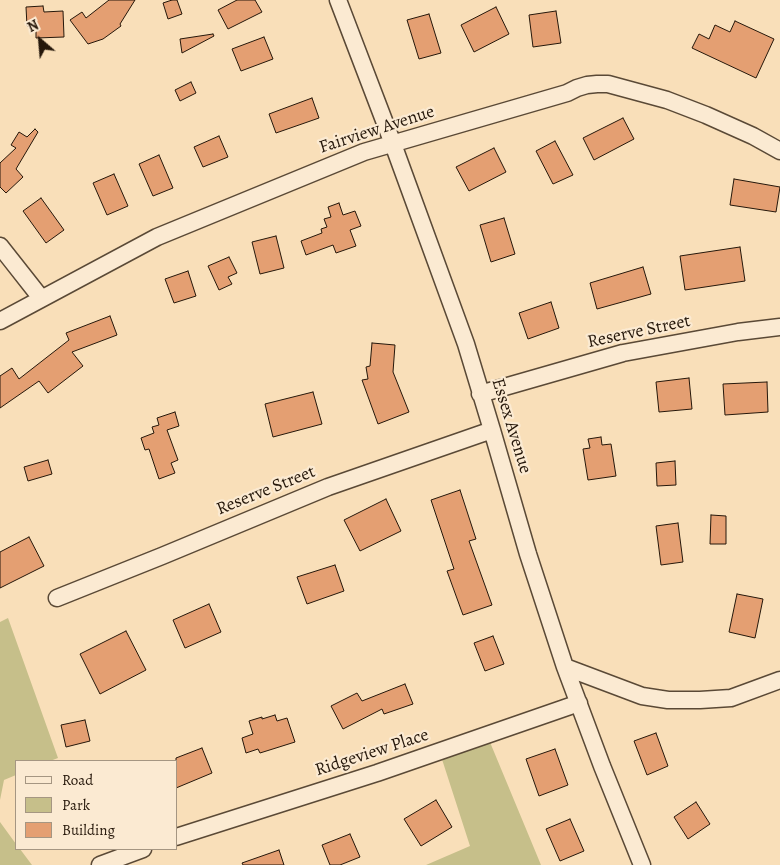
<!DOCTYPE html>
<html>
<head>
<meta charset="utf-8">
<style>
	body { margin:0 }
	#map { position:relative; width:780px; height:865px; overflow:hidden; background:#f9dfb9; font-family:Alegreya,serif }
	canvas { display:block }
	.legend { position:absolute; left:15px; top:760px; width:162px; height:90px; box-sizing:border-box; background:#fbead2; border:1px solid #a59682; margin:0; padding:6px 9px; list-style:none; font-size:15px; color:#25170a }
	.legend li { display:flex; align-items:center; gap:10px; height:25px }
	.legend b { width:25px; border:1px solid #a59682 }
	.north { position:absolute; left:15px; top:15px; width:50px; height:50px; -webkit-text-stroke:4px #fbead2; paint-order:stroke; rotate:333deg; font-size:14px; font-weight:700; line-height:20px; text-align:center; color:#25170a }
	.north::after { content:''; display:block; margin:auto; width:18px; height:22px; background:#25170a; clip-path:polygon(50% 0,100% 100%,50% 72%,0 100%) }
</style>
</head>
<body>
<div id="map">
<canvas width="780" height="865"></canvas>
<ul class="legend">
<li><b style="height:6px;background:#fbead2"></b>Road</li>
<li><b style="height:14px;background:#c6bf8a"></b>Park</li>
<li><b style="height:14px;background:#e49f72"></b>Building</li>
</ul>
<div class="north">N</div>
</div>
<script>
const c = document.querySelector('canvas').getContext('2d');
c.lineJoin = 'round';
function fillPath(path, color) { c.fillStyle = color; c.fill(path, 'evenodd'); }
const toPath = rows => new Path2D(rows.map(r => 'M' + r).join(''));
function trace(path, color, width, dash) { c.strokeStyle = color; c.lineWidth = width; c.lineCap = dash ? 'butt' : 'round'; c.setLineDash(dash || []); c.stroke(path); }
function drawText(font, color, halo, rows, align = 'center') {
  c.font = font + ' Alegreya,serif'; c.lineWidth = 4.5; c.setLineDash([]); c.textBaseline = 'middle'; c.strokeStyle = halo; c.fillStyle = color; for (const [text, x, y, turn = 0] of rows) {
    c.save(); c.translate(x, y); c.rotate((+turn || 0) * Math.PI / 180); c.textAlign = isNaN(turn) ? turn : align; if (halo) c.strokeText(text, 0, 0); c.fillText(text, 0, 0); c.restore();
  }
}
fillPath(toPath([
	[8,618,58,758,50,761,16,761,16,775,4,780,0,800,0,622],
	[487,735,541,865,426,865,470,846,439,750],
	[0,822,16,844,16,849,20,849,32,865,0,865]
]), '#c6bf8a');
const building = toPath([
	[109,0,135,0,120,24,121,26,103,39,88,44,70,20,82,12,86,18,109,0],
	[172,0,177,0,182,14,168,19,163,3,172,0],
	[237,0,255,0,262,12,228,29,218,10,237,0],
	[43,6,44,12,63,11,64,37,36,38,36,26,27,26,26,7,43,6],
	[496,7,509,34,474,52,461,25,496,7],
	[556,11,561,43,533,47,529,15,556,11],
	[429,14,441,53,419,59,407,20,429,14],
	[735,21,774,39,756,78,692,48,699,34,709,39,715,25,730,32,735,21],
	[213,34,214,36,182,53,180,39,213,34],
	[264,37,273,59,241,71,232,49,264,37],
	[191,82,196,93,180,101,175,90,191,82],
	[312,98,319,118,276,133,269,114,312,98],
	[623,118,634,139,594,160,583,138,623,118],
	[35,129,38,132,16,169,23,177,6,193,0,187,0,163,16,148,11,145,19,132,27,137,35,129],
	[219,136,228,157,203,167,194,147,219,136],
	[555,141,573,175,553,184,536,151,555,141],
	[494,148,506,172,469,191,456,167,494,148],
	[159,155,173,188,153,196,139,164,159,155],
	[114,174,128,206,107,215,93,183,114,174],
	[734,179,780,187,776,212,730,205,734,179],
	[41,198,64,230,46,243,23,211,41,198],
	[339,203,343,215,355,211,361,226,350,230,356,246,336,253,333,245,306,255,301,241,322,233,321,229,327,227,324,219,331,217,328,207,339,203],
	[504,218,515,254,491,262,480,225,504,218],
	[276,236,284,268,260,274,252,242,276,236],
	[740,247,745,281,685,290,680,256,740,247],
	[229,257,237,273,228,277,232,284,219,290,208,266,229,257],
	[643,267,651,294,597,309,590,283,643,267],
	[188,271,196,296,174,303,165,279,188,271],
	[551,302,559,328,528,339,519,313,551,302],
	[110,316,117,335,72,352,83,366,48,393,39,381,0,408,0,376,12,368,19,379,69,340,66,333,110,316],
	[372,343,395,345,393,372,409,412,378,424,362,380,368,379,366,367,370,366,372,343],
	[689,378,692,409,659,412,656,382,689,378],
	[767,382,768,412,725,415,723,384,767,382],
	[313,392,322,424,273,437,265,404,313,392],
	[175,412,179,426,167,430,178,460,171,463,175,473,159,479,149,449,145,450,141,438,154,433,152,427,159,425,157,418,175,412],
	[601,437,602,445,611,444,616,476,588,480,583,449,590,448,588,439,601,437],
	[48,460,52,474,28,481,24,467,48,460],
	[675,461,676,485,657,486,656,463,675,461],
	[460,490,476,539,469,541,492,605,463,615,447,571,454,569,431,500,460,490],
	[386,499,401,531,360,551,344,520,386,499],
	[711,515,726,516,726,544,710,544,711,515],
	[678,523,683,562,661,565,656,526,678,523],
	[29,537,44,566,0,588,0,552,29,537],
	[335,565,344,591,307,604,297,577,335,565],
	[737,594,763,599,755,638,729,632,737,594],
	[209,604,221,632,185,648,173,620,209,604],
	[126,631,146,670,100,694,80,654,126,631],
	[493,636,504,664,485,671,474,643,493,636],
	[405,684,413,704,384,714,382,709,343,729,331,706,357,693,362,701,405,684],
	[275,715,277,721,287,718,295,742,260,753,258,749,246,753,242,738,253,734,249,721,262,717,262,719,275,715],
	[85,720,90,741,66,747,61,725,85,720],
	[656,733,668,766,647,775,634,741,656,733],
	[202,748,212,773,176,788,176,758,202,748],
	[555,749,568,785,539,796,526,759,555,749],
	[436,800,452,827,421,846,404,819,436,800],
	[696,802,710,824,688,839,674,817,696,802],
	[570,819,584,851,560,861,546,829,570,819],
	[350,834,360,857,340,865,330,865,322,845,350,834],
	[279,850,284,865,243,865,242,863,279,850]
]);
fillPath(building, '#e49f72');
trace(building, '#25170a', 1);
const minor = toPath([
	[338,0,393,144,466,344,492,430,528,554,565,667,602,766,642,865],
	[0,246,41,298],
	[0,321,157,237,364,152,567,93,577,88,587,85,597,84,608,84,667,100,706,115,753,136,780,151],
	[480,394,623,353,738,332,780,327],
	[57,598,162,556,328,487,492,430],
	[565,667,642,696,668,700,700,700,731,698,780,680],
	[176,837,377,773,579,703],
	[100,865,143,849]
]);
trace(minor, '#5a4936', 19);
trace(minor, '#fbead2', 16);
drawText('18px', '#25170a', '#fbead2', [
	["Fairview Avenue",377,130,-18],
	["Reserve Street",639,332,-12],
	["Essex Avenue",511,426,73],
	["Reserve Street",266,491,-22],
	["Ridgeview Place",372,753,-18]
]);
</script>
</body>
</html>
